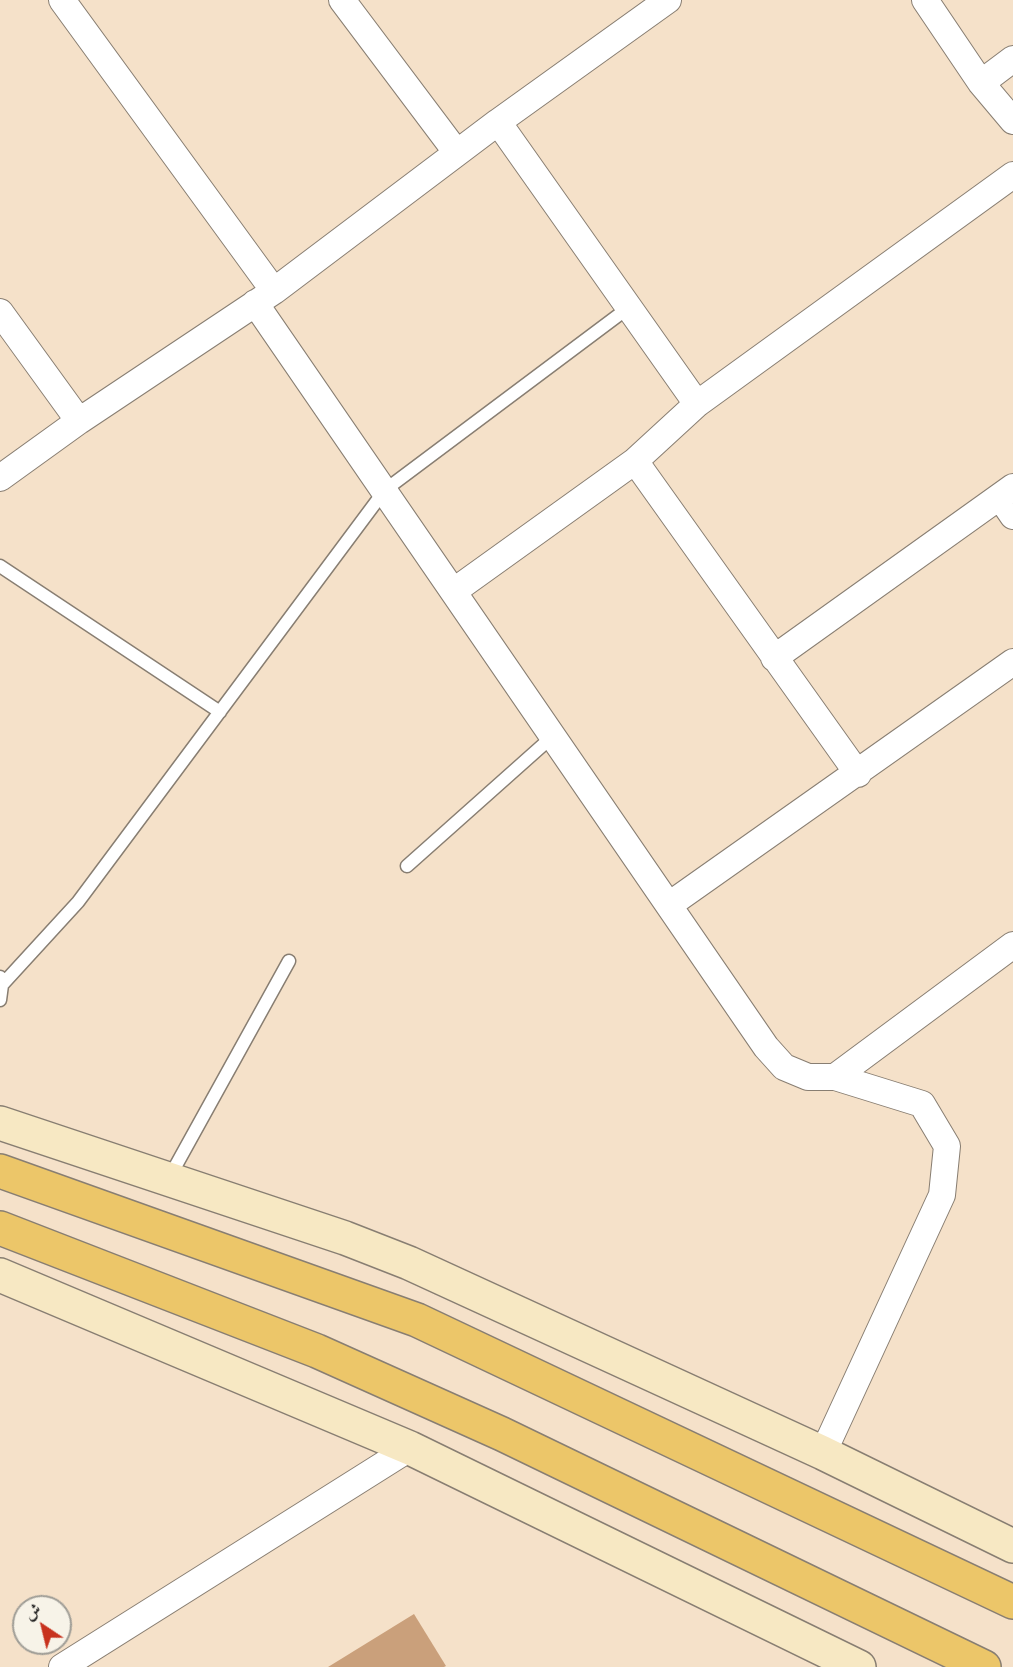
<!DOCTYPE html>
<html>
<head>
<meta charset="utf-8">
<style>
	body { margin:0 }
	#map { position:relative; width:1013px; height:1667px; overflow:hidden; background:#f5e1c9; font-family:"EB Garamond",Amiri,serif }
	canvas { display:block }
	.north { position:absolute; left:12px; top:1595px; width:60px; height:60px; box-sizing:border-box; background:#f7f3e8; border:2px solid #9f9d96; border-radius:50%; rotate:325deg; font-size:16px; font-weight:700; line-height:24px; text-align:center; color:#1c1c1c }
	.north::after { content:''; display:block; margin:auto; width:21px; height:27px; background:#c8321e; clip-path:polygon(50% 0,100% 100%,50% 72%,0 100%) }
</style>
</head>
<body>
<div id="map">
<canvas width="1013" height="1667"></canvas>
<div class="north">ش</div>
</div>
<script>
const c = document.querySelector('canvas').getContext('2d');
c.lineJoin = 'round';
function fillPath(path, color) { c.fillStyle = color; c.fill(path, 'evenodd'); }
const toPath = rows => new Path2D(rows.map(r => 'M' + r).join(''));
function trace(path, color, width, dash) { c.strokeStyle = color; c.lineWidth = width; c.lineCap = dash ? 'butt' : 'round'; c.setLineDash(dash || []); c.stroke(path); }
fillPath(toPath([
	[414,1614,446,1666,444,1667,328,1667]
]), '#caa07b');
const lane = toPath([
	[0,566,220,712],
	[407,866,553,736],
	[2,985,78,902,385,490,628,308],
	[0,1000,2,985,0,977],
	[169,1178,289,961]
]);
const street = toPath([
	[62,0,274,291],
	[342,0,457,153],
	[925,0,981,83,1013,121],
	[981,83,1013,59],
	[498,122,697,404],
	[255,303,766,1047,784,1067,808,1077,835,1077,1013,945],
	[0,312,79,421],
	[0,478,79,421,274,291,498,122,668,0],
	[1000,497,1013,516],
	[454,591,635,461],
	[774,658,1013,487],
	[858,774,635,461,697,404,1013,175],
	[669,905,1013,662],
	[823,1453,942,1195,947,1146,922,1104,835,1077],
	[62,1667,410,1448]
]);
const secondary = toPath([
	[0,1123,345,1238,409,1263,823,1453,1013,1546],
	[0,1275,410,1448,859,1667]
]);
const primary = toPath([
	[0,1171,417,1320,1013,1602],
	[0,1228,317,1351,502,1434,984,1667]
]);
trace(lane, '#887e72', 15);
trace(street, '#887e72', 28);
trace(secondary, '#887e72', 36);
trace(primary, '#887e72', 36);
trace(lane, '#fff', 12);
trace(street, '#fff', 26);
trace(secondary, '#f7e8c3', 33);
trace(primary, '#ecc669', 33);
</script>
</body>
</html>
